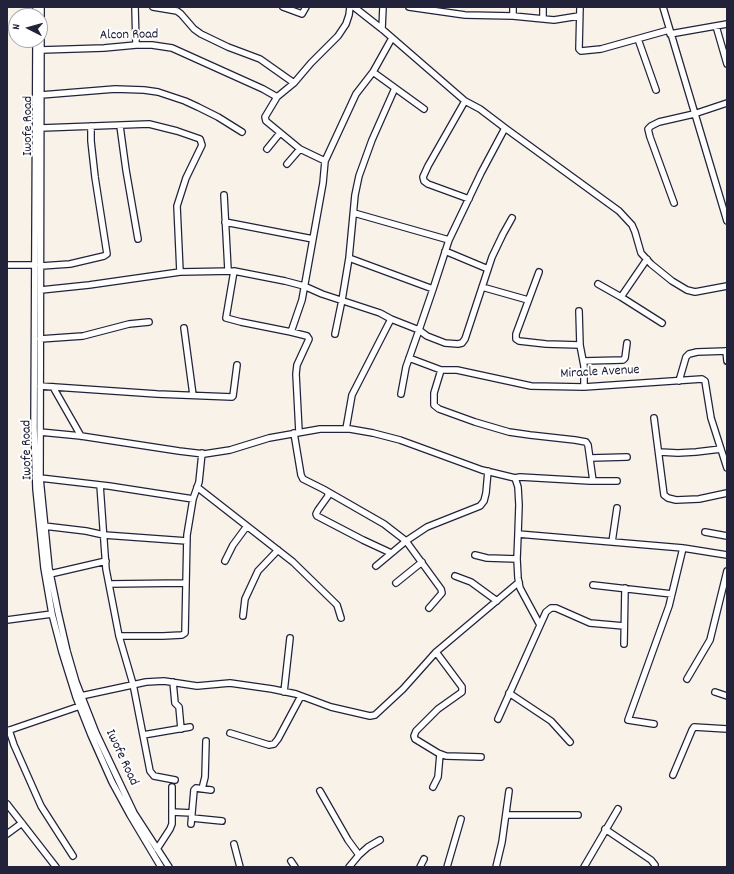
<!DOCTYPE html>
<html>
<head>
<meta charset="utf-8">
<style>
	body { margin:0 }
	#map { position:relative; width:734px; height:874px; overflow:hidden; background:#f9f2e9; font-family:Dekko,sans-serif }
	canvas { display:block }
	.frame { position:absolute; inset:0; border:8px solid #22223b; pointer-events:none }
	.north { position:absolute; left:8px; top:8px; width:40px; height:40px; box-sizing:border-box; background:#fff; border:1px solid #a7a7b1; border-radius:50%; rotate:276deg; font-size:11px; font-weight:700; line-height:16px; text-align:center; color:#22223b }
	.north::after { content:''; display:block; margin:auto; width:14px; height:18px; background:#22223b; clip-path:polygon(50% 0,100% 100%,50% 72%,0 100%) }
</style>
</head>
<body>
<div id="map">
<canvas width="734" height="874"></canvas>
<div class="frame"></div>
<div class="north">N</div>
</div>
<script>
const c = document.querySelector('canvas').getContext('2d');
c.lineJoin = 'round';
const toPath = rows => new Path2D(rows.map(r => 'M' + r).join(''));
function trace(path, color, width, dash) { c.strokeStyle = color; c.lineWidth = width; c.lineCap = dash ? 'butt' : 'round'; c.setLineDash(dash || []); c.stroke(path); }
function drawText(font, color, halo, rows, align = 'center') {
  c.font = font + ' Dekko,sans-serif'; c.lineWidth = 4; c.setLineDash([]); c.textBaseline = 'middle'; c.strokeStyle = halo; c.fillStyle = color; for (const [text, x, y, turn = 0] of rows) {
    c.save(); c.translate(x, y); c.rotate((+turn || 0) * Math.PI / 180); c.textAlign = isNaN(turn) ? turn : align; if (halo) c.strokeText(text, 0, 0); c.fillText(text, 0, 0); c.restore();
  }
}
const minor = toPath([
	[41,7,40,478,49,568,58,612,67,651,76,682,96,733,134,813,169,867],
	[135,7,136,45],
	[153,7,177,11,181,14,194,29,201,34,228,47,260,59,294,83],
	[283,7,302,14,306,7],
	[409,7,465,15,513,16,554,20,579,16],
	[513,7,513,16],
	[543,7,543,19],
	[580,7,579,49,581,51,601,49,669,30],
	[663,7,727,221],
	[36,16,36,7],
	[716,26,727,64],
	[382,29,383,7],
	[670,34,727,24],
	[638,39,656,90],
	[36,40,34,428,36,489,44,568,52,614,62,652,76,697,91,735,112,782,130,815,161,867],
	[41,50,104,48,136,45,152,45,172,48,263,89,277,97],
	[373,72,424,109],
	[41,95,115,89,144,90,158,92,185,101,198,107,218,117,242,132],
	[465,101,428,166,423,177,424,181,428,184,469,199],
	[120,126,126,170,138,239],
	[41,128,149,124,177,131,200,139,202,145,186,178,177,206,180,272],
	[505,128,619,211,632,225,635,232,641,253,651,264,672,281,687,290,695,292,727,286],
	[267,149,280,133],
	[325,161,300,149,266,121,265,117,277,97,294,83,311,63,338,36,346,24,349,15,350,7],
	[287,164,300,149],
	[224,195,228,270],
	[674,203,650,137,648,129,651,126,659,122,694,114,727,103],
	[354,213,449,240],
	[225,222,313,239],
	[445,251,488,269],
	[349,258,433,289],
	[647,259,621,297,662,323],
	[7,265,35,265],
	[41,266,70,264,104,256,107,254,95,177,91,141,91,126],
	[234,271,226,318,241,322,291,332,307,336,309,339,297,365,296,374,299,432],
	[539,272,516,334,516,339,519,341,546,344,580,345],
	[598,284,621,297],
	[482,287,528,300],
	[41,290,89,285,180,272,234,271,285,281,304,286,322,294,380,313,391,319],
	[579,311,580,345,584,366,584,387],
	[184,328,193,395],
	[291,332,302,300,323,183,325,161,356,94,373,72,392,38],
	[335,334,342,300,349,258,355,195,359,176,372,140,395,88],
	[40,339,83,336,129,324,149,322],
	[726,351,727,361],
	[409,358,441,370,457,370,531,386,584,387,702,379,705,381,711,418,727,468],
	[583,361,623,360,625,358,627,343],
	[441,370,434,393,434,405,439,409,475,422,509,432,530,435,575,440,586,442,588,445,593,481],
	[679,381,686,357,689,354,697,352,727,351],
	[40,386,157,394,232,397,233,396,237,365],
	[53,387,81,436],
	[401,394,406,367,419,330,427,336,445,343,458,344,462,343,465,339,492,257,503,234,512,218],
	[654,418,664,495,668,498,676,500,699,499,727,493],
	[346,429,352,395,391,319,419,330,433,289,449,240,481,173,505,128,480,109,465,101,382,29,354,7],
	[40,432,81,436,179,451,204,454,230,450,269,438,320,429,350,429,373,433,400,440,482,470,515,478,518,487,519,505,518,534,683,548,727,555],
	[294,433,301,475,303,479,323,489,384,524,406,541,441,589,442,593,429,608],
	[659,452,678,453,696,452,721,449],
	[590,458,627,457],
	[40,478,109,486,193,499],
	[515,478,520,477,590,481,617,481],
	[100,485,106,569,119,636,133,684,150,771,154,776,175,780],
	[197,487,293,562,337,605,341,618],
	[328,492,328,496,318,510,316,514,317,516,363,540,391,553],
	[44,526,86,531,104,535,187,541],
	[705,532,727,536],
	[518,534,517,559,518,578,520,588,527,601,540,625],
	[612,542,617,508],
	[475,555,487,558,517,559],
	[225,561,233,545,247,526],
	[376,566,406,541,427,527,480,506,484,501,486,493,488,471],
	[50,574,106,561],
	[455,576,471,582,497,601],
	[396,583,422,562],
	[109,584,185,583],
	[593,585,672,594],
	[243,616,245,599,258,571,278,550],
	[7,620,52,614],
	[119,636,163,636,182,635,185,633,187,535,193,499,199,482,202,453],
	[624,644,625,588],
	[436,652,462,687,462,692,438,709,416,731,414,736,415,739,438,753,446,756,481,757],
	[687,679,710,640,727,571],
	[173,682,175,703,179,707,181,729],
	[284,692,290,638],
	[715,692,727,696],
	[509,693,551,721,570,742],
	[81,696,146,682,164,681,197,686,230,683,272,689,296,694,331,707,370,716,375,715,403,689,436,652,519,582],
	[498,719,546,612,551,608,556,608,590,623,624,626],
	[654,724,628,720,669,606,683,548],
	[9,730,14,745,41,806,73,856],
	[7,731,80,706],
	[230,733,269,745,274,744,278,739,301,696],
	[143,735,190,727],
	[673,775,692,730,694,727,727,729],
	[433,787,438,777,440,754],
	[202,789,205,777,206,741],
	[320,791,348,840,359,855],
	[7,804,56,867],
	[172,812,192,813],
	[506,815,578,815],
	[192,818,222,821],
	[191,824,194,790,196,788,211,790],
	[605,829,651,860,655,865,655,867],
	[7,834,22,823],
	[234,844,240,867],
	[157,849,170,829,172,824,172,787],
	[291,861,295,867],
	[349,867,359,855,368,847,380,840],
	[420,867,424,859],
	[447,867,461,819],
	[496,867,502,842,509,791],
	[584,867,618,809]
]);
trace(minor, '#22223b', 8);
trace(minor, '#fff', 5.5);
drawText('14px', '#22223b', '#fff', [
	["Alcon Road",129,36,-1],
	["Iwofe Road",29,126,-90],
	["Miracle Avenue",600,373,-3],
	["Iwofe Road",28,450,-91],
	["Iwofe Road",121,758,65]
]);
</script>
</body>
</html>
